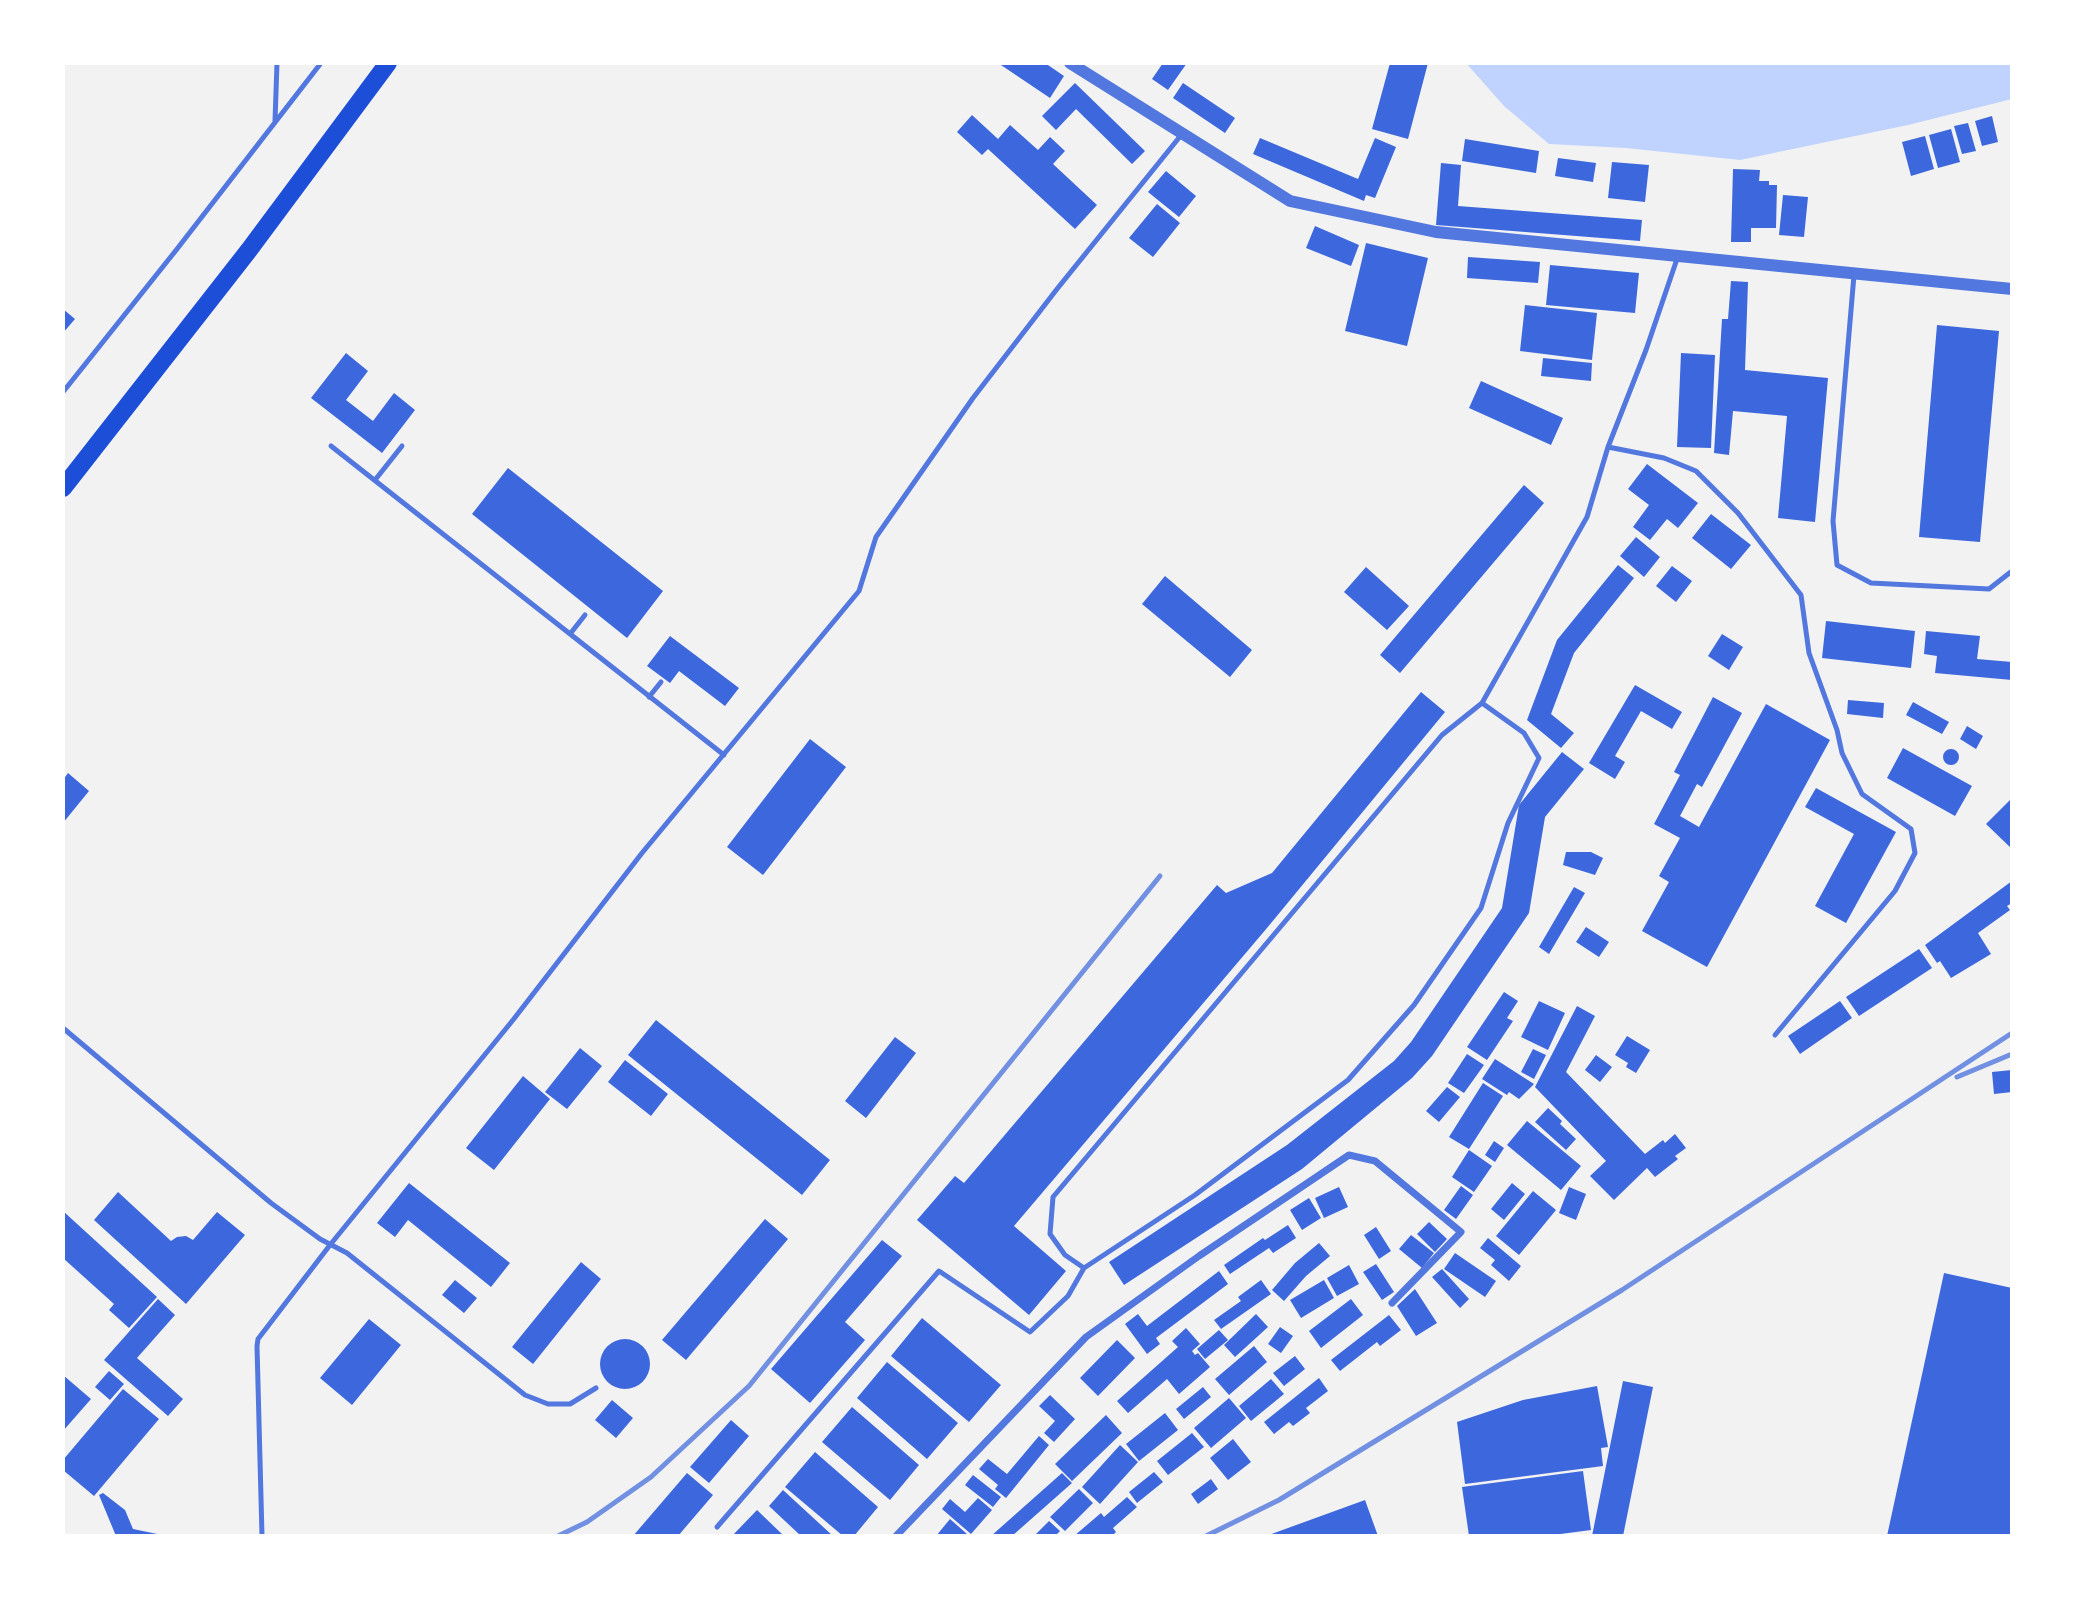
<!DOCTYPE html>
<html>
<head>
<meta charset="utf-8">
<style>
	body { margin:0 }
	#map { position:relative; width:2075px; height:1599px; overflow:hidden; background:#f2f2f2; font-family:Helvetica,sans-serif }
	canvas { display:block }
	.frame { position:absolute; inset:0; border:65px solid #fff; pointer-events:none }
</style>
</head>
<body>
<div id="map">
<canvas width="2075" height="1599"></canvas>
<div class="frame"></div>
</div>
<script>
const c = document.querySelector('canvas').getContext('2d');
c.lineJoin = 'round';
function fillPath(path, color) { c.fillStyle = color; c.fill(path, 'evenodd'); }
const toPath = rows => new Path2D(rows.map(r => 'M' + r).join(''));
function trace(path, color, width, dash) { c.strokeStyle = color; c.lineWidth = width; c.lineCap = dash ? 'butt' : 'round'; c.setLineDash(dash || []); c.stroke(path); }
fillPath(toPath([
	[1466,63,2012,63,2012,99,1908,125,1740,160,1626,148,1549,144,1504,106]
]), '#bfd3fe');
fillPath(toPath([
	[998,63,1045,63,1064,76,1050,98],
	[1163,63,1187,63,1168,90,1152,79],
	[1390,63,1428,63,1408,139,1372,129],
	[1075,83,1145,151,1132,164,1076,109,1056,130,1042,116],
	[1183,83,1235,118,1225,133,1173,98],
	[972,115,998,139,1010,125,1038,150,1050,137,1065,151,1053,164,1097,205,1075,229,988,149,982,155,957,132],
	[1992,116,1998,142,1982,146,1975,121],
	[1968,123,1976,151,1962,154,1954,126],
	[1951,129,1960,162,1938,168,1929,135],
	[1925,136,1934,169,1911,176,1902,142],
	[1260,138,1358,179,1375,138,1396,147,1375,198,1366,195,1364,201,1253,154],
	[1465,139,1539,151,1536,173,1462,161],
	[1558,158,1596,163,1593,182,1555,176],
	[1612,162,1649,165,1645,202,1608,198],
	[1441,163,1461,165,1458,206,1642,220,1640,241,1436,225],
	[1733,169,1760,170,1759,181,1769,181,1769,185,1777,185,1776,228,1751,228,1751,242,1731,242],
	[1166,171,1196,196,1179,217,1148,192],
	[1783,195,1808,197,1804,237,1779,235],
	[1157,204,1180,223,1153,257,1129,238],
	[1315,226,1359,245,1351,266,1306,248],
	[1366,243,1428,258,1407,346,1345,331],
	[1468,257,1540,262,1538,283,1467,278],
	[1550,265,1639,273,1635,313,1546,305],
	[1731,281,1748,282,1745,370,1828,378,1815,522,1778,518,1787,416,1733,411,1729,455,1714,453,1722,319,1728,319],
	[1525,305,1597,313,1592,360,1520,351],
	[63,309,75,319,63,333],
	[1937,325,1999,331,1980,542,1919,537],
	[346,353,368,371,346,400,373,421,394,393,415,410,382,453,311,398],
	[1681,353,1715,355,1711,448,1677,447],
	[1543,358,1592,363,1591,381,1541,376],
	[1481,381,1563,418,1551,445,1469,408],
	[1647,464,1698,503,1678,528,1667,519,1650,540,1633,527,1649,505,1628,489],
	[508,468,663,591,627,638,472,514],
	[1524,485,1544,503,1400,673,1380,655],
	[1711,514,1751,545,1731,569,1692,538],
	[1636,537,1660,557,1644,577,1620,556],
	[1618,565,1634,578,1574,653,1551,714,1574,733,1561,748,1527,720,1557,640],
	[1672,566,1692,581,1676,602,1656,586],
	[1366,567,1409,606,1387,630,1344,592],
	[1165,576,1252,650,1230,677,1142,604],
	[1826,621,1915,631,1911,668,1822,658],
	[1926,631,1980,636,1977,659,2012,662,2012,680,1935,673,1937,656,1924,654],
	[1722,634,1743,647,1729,670,1708,656],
	[670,636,739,688,725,706,679,671,670,683,647,666],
	[1635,685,1682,712,1672,729,1641,711,1615,756,1625,762,1615,779,1589,763],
	[1421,692,1445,712,1267,928,1014,1226,1066,1271,1029,1315,917,1220,955,1176,964,1183,1217,885,1226,893,1272,873],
	[1713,697,1742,713,1702,787,1697,784,1680,816,1699,827,1766,704,1830,740,1707,967,1642,931,1669,882,1659,876,1680,838,1654,824,1680,775,1674,772],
	[1848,700,1884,703,1883,718,1847,714],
	[1913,702,1949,722,1942,734,1906,715],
	[1967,726,1983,736,1976,749,1960,739],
	[810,739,846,767,763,875,727,847],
	[1903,748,1972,786,1955,816,1887,778],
	'1943 757a8 8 0 1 1 16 0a8 8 0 1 1-16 0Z',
	[1562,752,1584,769,1545,817,1529,913,1432,1056,1412,1078,1302,1169,1124,1285,1109,1262,1287,1145,1394,1061,1411,1042,1502,908,1519,805],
	[68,773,89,791,63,823,63,780],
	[1816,788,1896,832,1846,923,1815,906,1854,834,1805,807],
	[2012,798,2012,849,1986,824],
	[1566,852,1591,852,1603,858,1595,875,1563,865],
	[2012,881,2012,903,2007,906,2010,910,1978,933,1991,954,1951,978,1940,961,1937,963,1925,945],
	[1574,887,1585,893,1549,954,1539,947],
	[1586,927,1609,942,1599,957,1576,942],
	[1919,949,1932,968,1859,1016,1846,997],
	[1504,992,1518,1001,1507,1018,1513,1021,1487,1060,1467,1047],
	[1539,1001,1565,1013,1548,1050,1521,1037],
	[1840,1001,1852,1018,1800,1054,1788,1036],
	[1577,1006,1595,1016,1566,1072,1645,1154,1663,1140,1665,1143,1675,1134,1686,1148,1675,1156,1678,1159,1655,1177,1647,1168,1614,1200,1590,1176,1606,1161,1535,1087],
	[656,1020,830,1160,802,1195,628,1055],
	[1627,1036,1650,1050,1636,1073,1626,1067,1628,1063,1615,1055],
	[895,1037,916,1053,866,1118,845,1101],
	[580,1048,602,1066,567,1109,545,1092],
	[1533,1049,1546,1055,1534,1079,1521,1072],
	[1467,1054,1484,1065,1464,1093,1448,1083],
	[1596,1055,1612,1067,1600,1082,1585,1070],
	[1495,1059,1534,1084,1519,1099,1509,1092,1507,1095,1482,1079],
	[625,1060,668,1094,651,1116,608,1082],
	[2012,1070,2012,1092,1994,1094,1992,1072],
	[523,1076,550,1099,494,1170,466,1148],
	[1483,1083,1503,1096,1469,1149,1449,1137],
	[1447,1087,1460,1097,1439,1122,1426,1111],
	[1548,1108,1562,1121,1560,1124,1576,1139,1566,1150,1535,1122],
	[1527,1121,1581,1166,1561,1190,1507,1145],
	[1494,1141,1504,1148,1495,1162,1485,1155],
	[1469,1150,1492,1166,1474,1192,1452,1177],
	[409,1183,510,1263,491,1287,408,1220,395,1237,377,1223],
	[1512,1183,1525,1194,1504,1220,1491,1209],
	[1461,1186,1473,1195,1456,1219,1444,1210],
	[1339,1187,1348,1207,1324,1218,1315,1198],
	[1569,1187,1586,1194,1576,1220,1559,1213],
	[1533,1191,1556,1210,1519,1255,1496,1236],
	[118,1192,171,1241,177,1237,186,1236,193,1240,217,1212,245,1235,186,1304,94,1220],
	[1309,1198,1321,1218,1302,1230,1290,1210],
	[63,1211,157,1297,129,1328,109,1310,114,1304,63,1258],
	[765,1219,788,1239,686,1360,662,1340],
	[1429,1222,1447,1239,1435,1252,1417,1234],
	[1288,1225,1296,1238,1273,1253,1269,1248,1230,1274,1224,1265,1263,1238,1265,1240],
	[1376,1227,1391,1251,1379,1259,1364,1235],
	[1411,1235,1434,1253,1422,1268,1399,1249],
	[1488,1238,1521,1266,1509,1281,1491,1265,1495,1260,1480,1248],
	[882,1240,902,1256,845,1322,865,1340,810,1403,771,1369],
	[1319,1243,1330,1256,1306,1276,1284,1301,1272,1290,1295,1263],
	[1455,1253,1496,1281,1485,1297,1444,1269],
	[581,1262,601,1279,533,1364,512,1347],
	[1376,1264,1394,1292,1382,1300,1363,1272],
	[1349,1265,1359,1284,1337,1296,1327,1278],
	[1442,1269,1469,1299,1460,1308,1432,1277],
	[1219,1271,1228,1284,1156,1338,1160,1344,1147,1354,1125,1324,1138,1314,1147,1326],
	[1944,1273,2012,1288,2012,1536,1887,1536],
	[455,1280,477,1298,464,1313,442,1295],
	[1261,1280,1271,1294,1221,1329,1214,1320,1241,1301,1238,1297],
	[1324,1280,1334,1298,1301,1318,1290,1300],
	[1415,1289,1437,1323,1416,1336,1397,1306],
	[158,1299,175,1315,137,1358,183,1399,168,1416,104,1360],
	[1351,1299,1363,1315,1321,1348,1309,1331],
	[1256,1314,1268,1327,1235,1357,1224,1345],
	[1389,1315,1401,1330,1380,1346,1377,1342,1340,1371,1331,1360],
	[922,1318,1001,1385,969,1422,891,1356],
	[369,1319,401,1345,352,1405,320,1378],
	[1280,1327,1293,1336,1281,1353,1268,1344],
	[1186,1328,1200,1344,1192,1351,1195,1355,1198,1353,1210,1367,1179,1394,1167,1379,1128,1413,1117,1401,1178,1347,1172,1341],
	[1219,1330,1228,1340,1205,1359,1197,1349],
	'600 1364a25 25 0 1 1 50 0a25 25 0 1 1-50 0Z',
	[1117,1340,1135,1358,1098,1396,1080,1378],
	[1254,1346,1267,1362,1229,1395,1215,1379],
	[1295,1356,1305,1369,1284,1386,1273,1373],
	[887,1362,958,1423,927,1459,857,1398],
	[109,1371,124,1384,110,1400,95,1387],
	[63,1375,91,1399,63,1431],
	[1319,1378,1328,1391,1306,1408,1310,1413,1293,1426,1289,1422,1274,1434,1264,1422],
	[1271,1379,1284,1394,1251,1421,1239,1406],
	[1623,1381,1653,1387,1623,1536,1592,1536],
	[1597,1386,1608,1447,1601,1448,1603,1466,1465,1484,1457,1422,1523,1400],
	[1203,1387,1211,1397,1184,1419,1176,1409],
	[123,1389,159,1419,94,1496,63,1470,63,1460],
	[1050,1395,1075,1419,1054,1442,1044,1433,1055,1421,1039,1406],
	[1229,1398,1246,1418,1211,1448,1194,1428],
	[612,1400,633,1418,616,1438,595,1420],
	[852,1407,919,1465,890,1500,822,1442],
	[1165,1413,1178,1430,1139,1461,1126,1444],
	[1106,1415,1122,1433,1072,1481,1055,1464],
	[731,1420,749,1436,709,1483,690,1467],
	[1192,1433,1204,1447,1168,1475,1157,1461],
	[1039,1436,1049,1445,1006,1498,995,1489,998,1485,979,1469,988,1459,1007,1474],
	[1233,1439,1251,1462,1228,1480,1210,1458],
	[1120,1445,1138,1462,1100,1504,1082,1487],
	[815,1452,878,1507,854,1536,843,1536,785,1487],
	[1583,1471,1591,1530,1545,1536,1469,1536,1462,1487],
	[1154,1472,1163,1482,1137,1503,1129,1492],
	[687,1473,713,1495,678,1536,633,1536],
	[1062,1473,1072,1483,1012,1536,991,1536],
	[973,1475,1001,1497,993,1507,965,1485],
	[1211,1479,1218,1489,1198,1504,1191,1494],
	[1079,1489,1093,1503,1065,1531,1050,1517],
	[783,1490,833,1536,801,1536,769,1506],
	[103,1493,125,1510,133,1529,167,1536,116,1536,99,1495],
	[1127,1497,1137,1507,1113,1528,1116,1532,1112,1536,1074,1536,1101,1513,1104,1517],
	[978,1498,992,1510,971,1534,942,1509,950,1499,965,1512],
	[1365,1500,1378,1536,1266,1536],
	[757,1510,784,1536,732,1536],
	[950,1519,967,1534,965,1536,936,1536],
	[1049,1521,1060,1531,1055,1536,1034,1536]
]), '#3d67dc');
trace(toPath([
	[275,121,277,63],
	[1854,275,1833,521,1837,565,1871,583,1989,589,2012,571],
	[63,392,177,249,321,63],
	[331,446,724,755],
	[1608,447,1664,458,1696,471,1738,513,1801,595,1809,653,1837,730,1842,753,1862,794,1911,829,1915,853,1895,891,1775,1035],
	[375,480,402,446],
	[570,634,585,615],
	[649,697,661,682],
	[63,1028,271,1203,320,1239,347,1253,525,1395,548,1404,570,1404,596,1388],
	[1084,1268,1195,1195,1348,1080,1414,1005,1481,908,1508,823,1539,758,1524,733,1482,703],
	[717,1527,939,1271,1030,1332,1068,1296,1084,1268,1065,1255,1050,1234,1053,1197,1442,735,1482,703,1587,517,1608,447,1646,350,1678,256],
	[262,1536,257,1346,258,1339,330,1245,513,1020,642,853,859,591,876,537,973,398,1057,289,1182,134]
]), '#5277de', 5);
trace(toPath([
	[896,1536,1086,1337,1199,1256,1349,1155,1375,1161,1461,1232,1392,1303]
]), '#5277de', 7);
trace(toPath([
	[1070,63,1290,201,1436,232,2012,289]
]), '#5277de', 12);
trace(toPath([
	[63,488,249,250,388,63]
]), '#1d4ed8', 18);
trace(toPath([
	[1957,1077,2012,1054],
	[558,1536,587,1522,651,1477,749,1386,1160,876],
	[1206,1536,1279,1500,1622,1290,2012,1033]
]), '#7290e2', 5);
</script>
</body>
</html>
